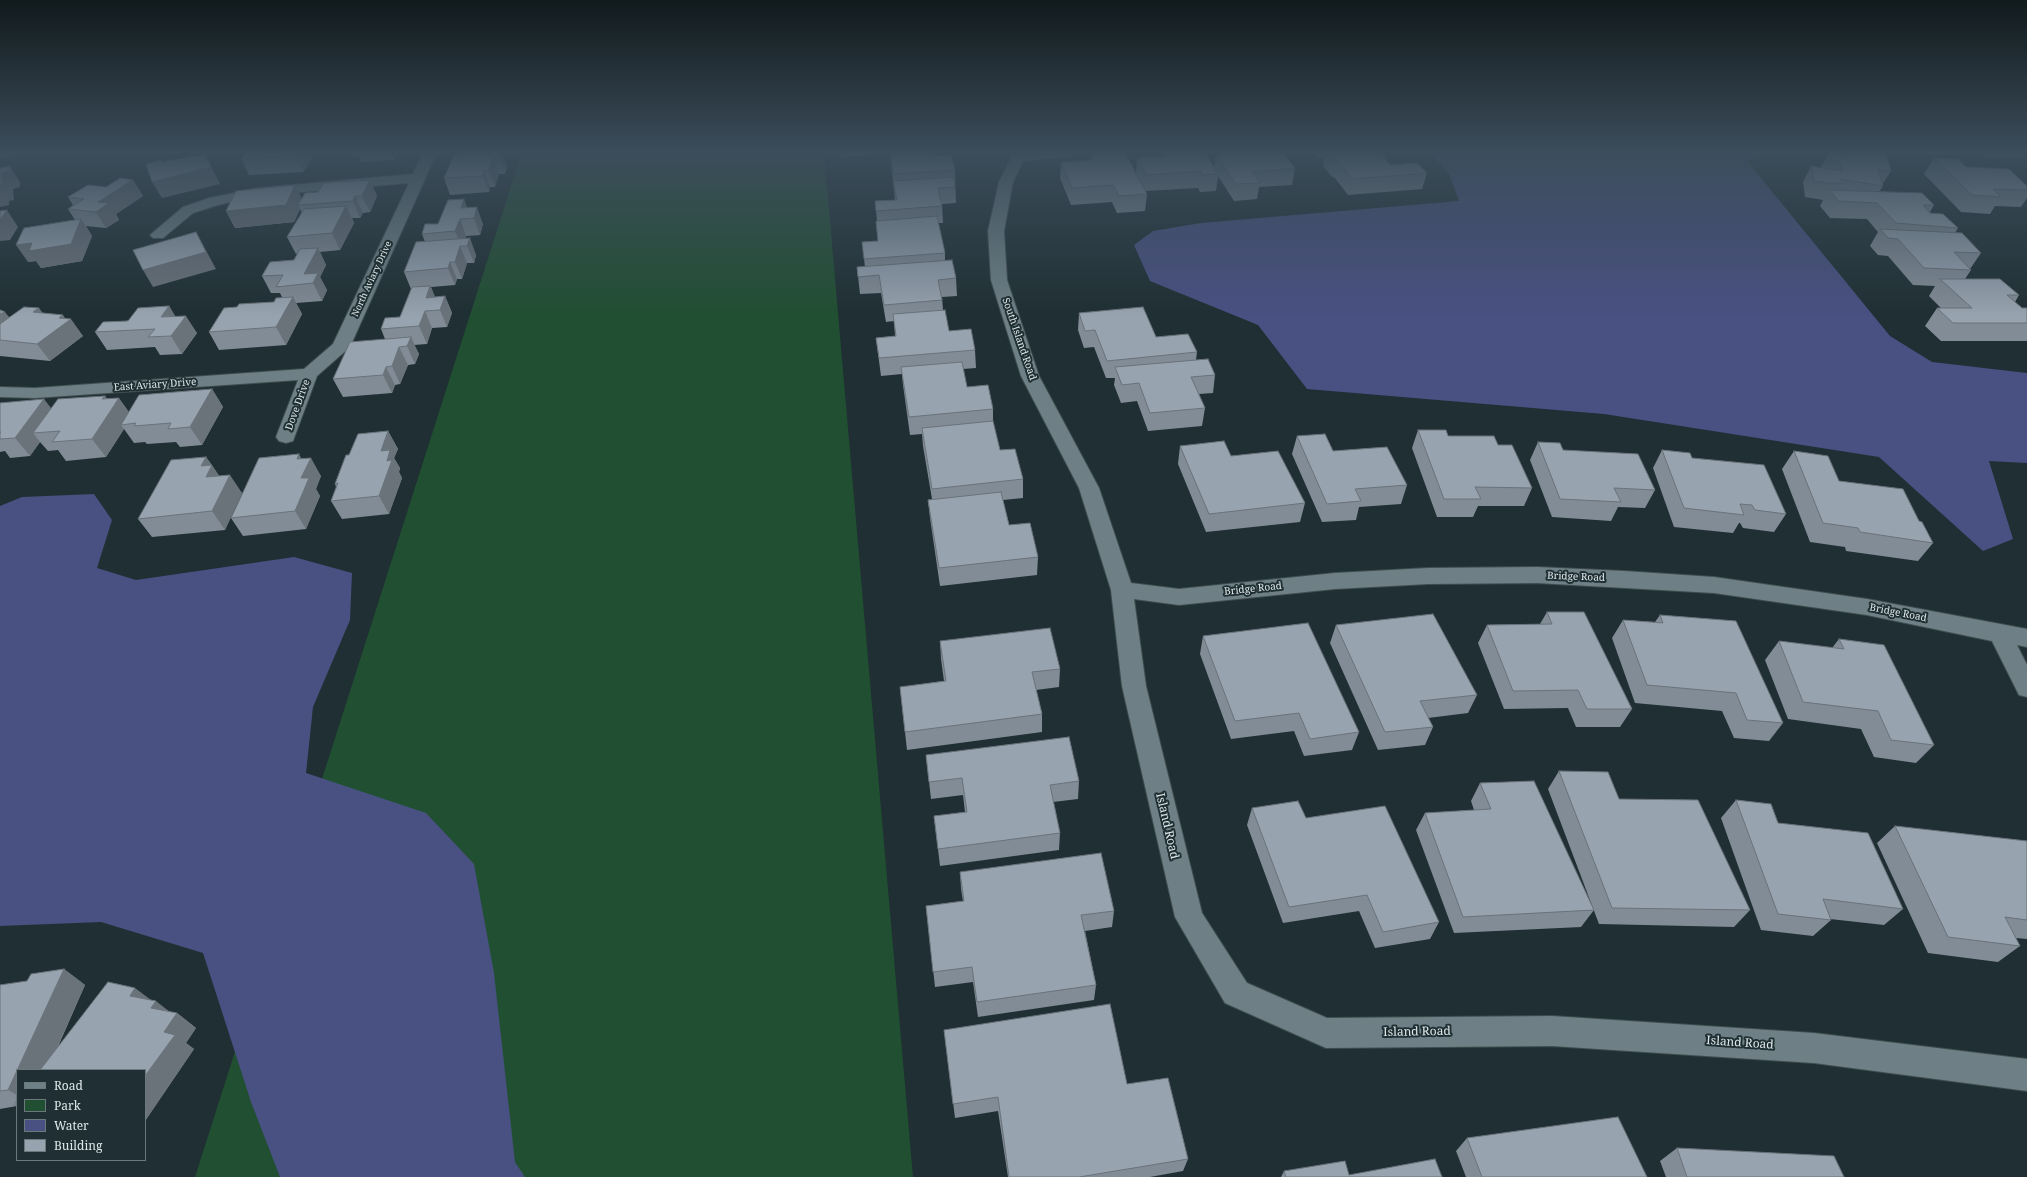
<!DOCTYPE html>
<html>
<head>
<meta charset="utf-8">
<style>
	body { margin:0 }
	#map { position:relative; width:2027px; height:1177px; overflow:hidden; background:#1f2f33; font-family:"Noto Serif",serif }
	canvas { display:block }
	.legend { position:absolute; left:16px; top:1069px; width:130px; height:92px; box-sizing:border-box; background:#1f2f33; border:1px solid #6b797c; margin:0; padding:5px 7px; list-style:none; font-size:12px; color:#dee8ea }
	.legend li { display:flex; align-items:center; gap:8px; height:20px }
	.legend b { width:20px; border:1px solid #6b797c }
</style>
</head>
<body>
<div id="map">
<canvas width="2027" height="1177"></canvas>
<ul class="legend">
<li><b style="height:5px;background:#6e8085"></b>Road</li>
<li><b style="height:11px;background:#214f31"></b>Park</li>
<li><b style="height:11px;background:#495082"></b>Water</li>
<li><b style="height:11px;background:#97a3af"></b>Building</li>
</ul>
</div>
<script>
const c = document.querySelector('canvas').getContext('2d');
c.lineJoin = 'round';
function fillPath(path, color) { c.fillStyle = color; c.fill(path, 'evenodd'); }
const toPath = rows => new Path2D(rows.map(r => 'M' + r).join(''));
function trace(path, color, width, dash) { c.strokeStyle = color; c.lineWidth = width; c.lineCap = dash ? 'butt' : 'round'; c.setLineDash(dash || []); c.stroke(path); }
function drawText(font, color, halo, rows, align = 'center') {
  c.font = font + ' "Noto Serif",serif'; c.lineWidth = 4; c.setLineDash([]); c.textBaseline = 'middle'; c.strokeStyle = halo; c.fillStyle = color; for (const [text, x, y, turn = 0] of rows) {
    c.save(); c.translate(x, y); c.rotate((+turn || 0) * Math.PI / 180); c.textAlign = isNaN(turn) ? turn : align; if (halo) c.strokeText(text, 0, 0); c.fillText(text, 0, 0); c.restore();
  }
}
fillPath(toPath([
	[522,152,824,152,913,1177,195,1177]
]), '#214f31');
fillPath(toPath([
	[1429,152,1770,152,1747,161,1890,336,1932,362,2027,373,2027,463,1989,461,2013,539,1983,551,1879,457,1604,414,1307,389,1258,325,1150,281,1134,245,1153,231,1201,223,1459,201,1449,174],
	[1837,152,2027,152,2027,159,1963,156],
	[94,494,112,520,97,568,136,580,294,557,352,573,350,620,313,707,306,773,426,813,474,864,494,973,515,1162,525,1177,280,1177,251,1102,203,953,101,922,0,926,0,506,22,497]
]), '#495082');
const street = toPath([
	[423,152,437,152,350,347,317,376,293,441,286,443,279,441,276,437,298,380,35,398,0,397,0,387,35,388,304,369,333,344,409,183,258,196,218,205,193,213,163,238,153,238,150,235,183,207,209,198,258,188,413,174,423,152],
	[1029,152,1077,152,1075,155,1070,156,1023,161,1013,182,1004,231,1007,280,1039,376,1099,488,1131,583,1179,589,1335,573,1428,568,1537,567,1624,571,1714,577,1867,599,2027,629,2027,647,2017,645,2027,665,2027,697,2019,695,1992,641,1867,615,1714,593,1537,583,1428,584,1335,589,1179,605,1134,599,1146,686,1202,913,1247,983,1327,1018,1552,1016,1814,1033,2027,1059,2027,1091,1814,1063,1552,1046,1326,1048,1225,1003,1175,917,1122,686,1111,590,1079,488,1021,376,991,280,988,231,999,182,1013,154,1029,152]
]);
trace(street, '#404d50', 2);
fillPath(street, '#6e8085');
fillPath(toPath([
	[143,152,182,152,181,153,145,155],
	[246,152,311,152,313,156,303,172,249,175,241,159],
	[350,152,399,152,394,160,361,162,359,156,352,157],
	[459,152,504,152,502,152,507,168,505,174,499,174,495,187,490,187,489,192,450,195,444,178,460,155],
	[840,152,933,152,934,156,955,170,956,203,942,204,943,223,938,223,945,253,945,260,956,278,957,296,942,297,943,310,949,331,975,350,976,368,963,369,967,387,993,409,993,422,1000,450,1023,479,1023,498,1003,500,1009,525,1038,557,1037,575,940,586,930,518,928,500,932,499,923,446,922,434,910,435,903,385,902,374,881,376,876,338,895,336,894,321,886,322,881,293,860,294,857,267,865,267,862,242,878,241,876,221,877,221,875,201,895,200,890,154,841,157],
	[1099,152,1136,173,1137,158,1163,156,1163,152,1205,152,1214,168,1216,154,1236,152,1282,152,1295,168,1292,185,1259,187,1257,199,1234,201,1218,176,1216,191,1200,192,1198,188,1145,191,1147,194,1145,211,1117,213,1112,202,1071,205,1060,178,1061,162,1091,160,1091,155,1099,155],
	[1313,152,1389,152,1381,153,1390,165,1427,173,1422,189,1348,195,1334,177,1332,177,1323,166,1324,157,1318,158],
	[1829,152,1848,154,1849,152,1873,152,1891,171,1882,185,1883,186,1879,192,1934,205,1930,212,1930,213,1958,228,1955,233,1981,253,1970,269,1971,270,1965,279,2019,295,2015,302,2022,308,2027,308,2027,341,1941,341,1925,326,1937,308,1941,308,1929,296,1935,286,1913,285,1888,256,1878,255,1870,246,1878,232,1867,219,1830,218,1820,206,1823,200,1805,197,1803,182,1811,166,1821,167],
	[1934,158,2027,186,2027,198,2021,207,1995,206,1990,214,1961,212,1924,174],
	[133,180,143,196,116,214,119,220,106,228,86,226,92,236,82,261,41,268,36,261,28,262,75,220,68,209,73,205,68,197],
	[370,180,377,196,370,212,363,213,360,218,352,218,354,223,340,250,320,252,326,265,320,277,327,290,322,301,296,303,302,314,286,345,219,350,209,332,237,307,274,302,282,297,280,293,271,293,262,276,294,260,298,253,296,254,287,237,302,213,300,209,294,222,235,228,226,211,295,185,302,199,318,192],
	[468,208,483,224,480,235,466,236,465,238,476,255,474,263,467,263,462,279,457,279,455,285,431,287,435,297,445,296,452,313,447,327,432,328,427,344,414,345,419,354,415,364,408,365,400,384,395,385,392,393,343,397,333,379,385,339,381,329,400,317,411,289,404,272,425,242,422,234],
	[169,306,175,316,197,333,182,354,160,355,155,347,107,350,95,332],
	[39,308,42,313,65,318,83,336,50,361,0,356,0,310,9,317],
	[1079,313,1156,337,1197,352,1196,360,1215,375,1213,393,1199,394,1205,408,1202,426,1148,431,1137,401,1121,403,1114,385,1115,378,1106,378,1094,347,1084,348,1078,330],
	[212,389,223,407,202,445,180,447,176,442,147,444,145,442,134,443,124,429,106,457,66,461,58,450,48,451,40,442,30,456,10,458,5,451,0,452,0,403,51,409,105,396,107,399,129,412],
	[1418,430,1498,445,1532,488,1524,506,1478,506,1473,517,1437,517,1412,448],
	[388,431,398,449,394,458,400,468,399,472,402,478,389,514,342,519,331,501,336,487,335,484],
	[1297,436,1333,451,1407,485,1401,504,1359,507,1356,520,1322,522,1292,454],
	[1538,442,1563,450,1655,490,1645,508,1618,507,1611,521,1552,517,1530,460],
	[1180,446,1305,503,1300,522,1206,532,1178,464],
	[1662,450,1692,458,1786,514,1774,532,1743,528,1740,523,1739,523,1733,533,1674,527,1653,468],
	[1794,451,1839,481,1919,521,1933,543,1918,561,1846,551,1845,547,1810,542,1782,469],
	[206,457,219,476,242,493,225,530,152,537,138,519],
	[301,459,321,476,316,489,320,496,306,529,243,536,231,518],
	[1547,612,1632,709,1620,727,1576,727,1568,708,1504,709,1478,643,1487,625,1540,624],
	[1660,615,1783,723,1769,741,1734,738,1722,711,1635,703,1612,638,1623,620,1655,622],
	[1336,625,1477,695,1468,713,1428,718,1433,727,1425,745,1378,750,1330,643],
	[1203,636,1359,732,1352,750,1304,756,1294,731,1231,739,1200,654],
	[1839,639,1934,745,1916,763,1874,757,1861,729,1788,719,1765,660,1779,641,1832,648],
	[940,641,1060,669,1059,687,1036,690,1042,714,1042,732,907,750,900,687,944,681,941,659],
	[926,755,1079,781,1078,799,1053,802,1060,833,1059,850,940,866,934,816,965,812,963,795,931,799],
	[1559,771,1619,799,1750,910,1734,927,1599,924,1548,789],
	[1480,783,1594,910,1581,927,1454,933,1416,830,1425,813,1474,810,1471,801],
	[1736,800,1778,823,1903,909,1884,925,1830,919,1831,920,1813,936,1761,930,1721,818],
	[1252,808,1306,818,1439,922,1430,939,1375,948,1359,911,1283,923,1247,825],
	[1895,826,2027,841,2027,939,2016,938,2020,946,1998,962,1928,953,1877,843],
	[960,872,1114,911,1112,927,1085,931,1096,985,1094,1000,978,1017,973,982,935,987,926,906,963,901,961,889],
	[64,969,85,985,57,1049,151,1000,170,1012,177,1013,196,1028,186,1043,194,1049,145,1121,145,1070,17,1070,17,1106,0,1109,0,985,27,981],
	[944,1030,1127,1084,1188,1159,1183,1171,1150,1177,1008,1177,998,1111,955,1118],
	[1467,1138,1647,1177,1466,1177,1456,1151],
	[1677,1148,1844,1177,1666,1177,1660,1161],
	[1284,1171,1349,1175,1442,1177,1281,1177]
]), '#828c96');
fillPath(toPath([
	[0,152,18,152,14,156,0,158],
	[298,152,311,152,313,156,303,172,295,156],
	[391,152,399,152,394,160],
	[490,152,497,152,493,158,499,174,495,187,489,170,493,160],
	[502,152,507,168,505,174,499,158],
	[205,154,220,184,162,198,152,182],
	[10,166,20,182,20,187,13,189,14,200,9,201,9,205,0,207,0,184,2,173],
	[484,171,490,187,489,192,483,176],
	[133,180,143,196,116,214,119,220,106,228,96,212,98,202],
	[370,180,377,196,370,212,362,196],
	[295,185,303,202,298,205,300,209,294,222,235,228,226,211],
	[355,196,363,213,360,218,353,201],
	[464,199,470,215,461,208],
	[346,206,354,223,340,250,332,233],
	[477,207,483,224,480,235,474,218],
	[7,210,18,227,10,240,0,241,0,219],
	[81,219,92,236,82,261,41,268,36,261,28,262,16,245],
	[460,219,466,236,463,246,461,246,455,231],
	[196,232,216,269,153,287,143,270],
	[470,238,476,255,474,263,467,246],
	[460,246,467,263,462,279,455,262],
	[318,248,326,265,320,277,327,290,322,301,313,283,304,274],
	[450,262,457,279,455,285,448,268],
	[430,286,438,303,426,298],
	[445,296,452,313,447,327,440,310],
	[293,297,302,314,286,345,276,327],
	[169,306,180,324,186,316,197,333,182,354,171,336,161,317],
	[39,308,52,326,33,312],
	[425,311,432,328,427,344,419,326],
	[5,312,18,329,0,339,0,314],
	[63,315,67,321,71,319,83,336,50,361,37,344,59,318],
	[411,337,419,354,415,364,407,346],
	[399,347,408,365,400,384,392,366],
	[386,367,395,385,392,393,383,375],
	[212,389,223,407,202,445,190,427],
	[105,396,113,407,119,398,132,416,121,425,124,429,106,457,92,439,102,399],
	[44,399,58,417,33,433,40,442,30,456,15,438],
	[388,431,398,449,394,458,400,468,399,472,402,478,389,514,379,496,381,451],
	[299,454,306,467,311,458,321,476,316,489,320,496,306,529,295,511,301,478,297,459],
	[206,457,212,465,224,483,206,477,201,466],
	[230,475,242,493,225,530,212,511],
	[64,969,85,985,47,1070,17,1070],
	[135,988,155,1003,156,1001,175,1016,177,1013,196,1028,186,1043,194,1049,145,1121,145,1076,164,1032,130,996],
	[17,1070,17,1095,8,1090]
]), '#6a727a');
const building = toPath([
	[246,152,298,152,295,156,241,159,246,152],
	[501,152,499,158,493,158,489,170,484,171,483,176,444,178,454,155,501,152],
	[890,152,933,152,934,156,951,155,955,170,894,174,890,152],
	[1099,152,1125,152,1147,194,1119,196,1113,185,1072,188,1061,162,1093,160,1091,155,1101,154,1099,152],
	[1165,152,1205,152,1218,174,1202,175,1201,171,1146,175,1137,158,1167,156,1165,152],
	[1241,152,1242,154,1250,154,1247,152,1282,152,1295,168,1252,172,1260,183,1236,184,1216,154,1241,152],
	[1328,152,1380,152,1390,165,1417,163,1427,173,1352,179,1338,161,1335,161,1328,152],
	[1830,152,1853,155,1852,152,1873,152,1886,154,1891,171,1878,169,1883,186,1841,179,1842,184,1836,182,1837,184,1814,181,1811,166,1842,171,1840,162,1831,160,1830,152],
	[205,154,211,167,152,182,146,164,161,160,162,162,205,154],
	[1934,158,1958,159,1966,167,2009,169,2027,186,2027,190,1993,189,2001,197,1972,195,1934,158],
	[10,166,10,171,2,173,2,183,0,184,0,168,10,166],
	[953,177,955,187,938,188,942,206,876,211,875,201,897,200,893,181,953,177],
	[120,178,133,180,98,202,109,203,96,212,68,209,84,199,68,197,88,185,106,187,120,178],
	[370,180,362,196,355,196,353,201,298,205,305,193,318,192,324,183,370,180],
	[295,185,286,205,226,211,236,191,295,185],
	[1829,190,1922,193,1934,205,1923,205,1930,213,1943,214,1958,228,1896,223,1877,203,1839,201,1829,190],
	[464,199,461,208,477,207,474,218,460,219,455,231,422,234,425,224,438,224,448,200,464,199],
	[346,206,332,233,287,237,304,209,346,206],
	[7,210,0,220,0,211,7,210],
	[937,216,945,253,864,259,862,242,878,241,876,221,937,216],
	[81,219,71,244,29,251,32,243,16,245,24,228,81,219],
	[1880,229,1962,233,1981,253,1954,252,1971,270,1924,268,1898,239,1888,238,1880,229],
	[196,232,206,252,143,270,133,250,196,232],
	[470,238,467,246,460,246,455,262,450,262,448,268,404,272,416,242,470,238],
	[318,248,304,274,318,273,313,283,276,287,283,275,262,276,270,262,294,260,300,249,318,248],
	[952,260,956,278,938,280,942,300,884,305,879,275,858,277,857,267,952,260],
	[1940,279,2000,279,2019,295,2007,295,2022,308,2027,308,2027,323,1953,323,1937,308,1972,308,1940,279],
	[430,286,426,298,445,296,440,310,425,311,419,326,381,329,385,318,400,317,412,287,430,286],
	[293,297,276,327,209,332,224,308,237,307,239,304,274,302,276,298,293,297],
	[169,306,161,317,186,316,171,336,148,337,155,329,95,332,103,322,128,321,138,308,169,306],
	[24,307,39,308,33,312,63,315,59,318,71,319,37,344,0,340,0,324,24,307],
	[1143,307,1156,337,1188,334,1197,352,1107,361,1095,330,1085,331,1079,313,1143,307],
	[0,310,5,312,0,314,0,310],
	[945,310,949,331,971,329,975,350,879,358,876,338,896,336,893,314,945,310],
	[411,337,407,346,399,347,392,366,386,367,383,375,333,379,350,342,411,337],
	[1208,359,1215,375,1191,377,1205,408,1150,413,1139,383,1122,385,1115,367,1208,359],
	[962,362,967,387,988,385,993,409,909,417,901,367,962,362],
	[212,389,190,427,168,429,171,423,134,426,136,423,121,425,139,395,212,389],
	[105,396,102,399,119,398,92,439,52,442,60,431,33,433,58,399,105,396],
	[44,399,15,438,0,439,0,433,1,432,0,432,0,403,44,399],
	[993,421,1000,450,1015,449,1023,479,932,489,922,428,993,421],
	[1418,430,1446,430,1448,436,1494,436,1498,445,1512,445,1532,488,1475,487,1481,499,1444,499,1418,430],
	[388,431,381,451,390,450,387,461,392,460,379,496,331,501,338,483,335,484,346,455,349,455,358,434,388,431],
	[1325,434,1333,451,1387,447,1407,485,1355,489,1361,501,1327,504,1297,436,1325,434],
	[1224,441,1231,456,1278,451,1305,503,1209,514,1180,446,1224,441],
	[1538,442,1560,443,1563,450,1638,454,1655,490,1614,488,1621,502,1560,499,1538,442],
	[1662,450,1690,453,1692,458,1764,465,1786,514,1755,510,1752,505,1740,504,1744,515,1684,508,1662,450],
	[1794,451,1828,456,1839,481,1903,489,1919,521,1922,522,1933,543,1860,532,1858,528,1823,523,1794,451],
	[299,454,297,459,311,458,301,478,309,478,295,511,231,518,259,458,299,454],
	[206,457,201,466,212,465,206,477,230,475,212,511,138,519,171,460,206,457],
	[1001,492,1009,525,1030,523,1038,557,939,568,928,500,1001,492],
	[1547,612,1584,612,1632,709,1587,709,1578,690,1513,691,1487,625,1552,624,1547,612],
	[1433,614,1477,695,1420,701,1433,727,1385,732,1336,625,1433,614],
	[1660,615,1736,621,1783,723,1747,720,1736,693,1647,685,1623,620,1663,623,1660,615],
	[1308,623,1359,732,1310,739,1299,713,1235,721,1203,636,1308,623],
	[1050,628,1060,669,1032,672,1042,714,905,732,900,687,946,681,940,641,1050,628],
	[1839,639,1884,645,1934,745,1891,740,1878,711,1803,702,1779,641,1844,649,1839,639],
	[1069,737,1079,781,1050,785,1060,833,938,849,934,816,967,812,962,778,929,782,926,755,1069,737],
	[1559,771,1608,772,1619,799,1698,800,1750,910,1612,908,1559,771],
	[1534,781,1594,910,1463,917,1425,813,1491,809,1480,783,1534,781],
	[1736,800,1771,804,1778,823,1868,833,1903,909,1823,899,1831,920,1778,914,1736,800],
	[1298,801,1306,818,1385,806,1439,922,1383,932,1367,895,1289,907,1252,808,1298,801],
	[1895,826,2027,841,2027,920,2005,917,2020,946,1948,937,1895,826],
	[1101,853,1114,911,1081,915,1096,985,977,1002,972,967,933,972,926,906,964,901,960,872,1101,853],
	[64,969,8,1090,0,1091,0,985,27,981,31,974,64,969],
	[108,982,135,988,130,996,156,1001,151,1008,177,1013,164,1032,175,1035,145,1076,145,1070,40,1070,108,982],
	[1110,1004,1127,1084,1168,1078,1188,1159,1079,1177,1009,1177,998,1097,953,1104,944,1030,1110,1004],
	[17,1100,17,1105,14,1105,17,1100],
	[1618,1117,1647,1177,1482,1177,1467,1138,1618,1117],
	[1677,1148,1834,1156,1844,1177,1687,1177,1677,1148],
	[1435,1159,1442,1177,1286,1177,1284,1171,1345,1161,1349,1175,1435,1159]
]);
fillPath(building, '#97a3af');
trace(building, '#6a727a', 1);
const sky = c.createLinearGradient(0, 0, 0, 317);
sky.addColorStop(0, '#111a1c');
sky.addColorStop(0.48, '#3c4d5b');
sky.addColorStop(1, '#3c4d5b00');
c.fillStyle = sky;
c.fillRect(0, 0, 2027, 317);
drawText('9px', '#dee8ea', '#1f2f33', [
	["North Aviary Drive",372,279,-65]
]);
drawText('10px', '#dee8ea', '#1f2f33', [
	["South Island Road",1019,339,71],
	["East Aviary Drive",155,385,-4],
	["Dove Drive",298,405,-70],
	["Bridge Road",1576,577,2],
	["Bridge Road",1253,589,-6],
	["Bridge Road",1898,613,11]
]);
drawText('12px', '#dee8ea', '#1f2f33', [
	["Island Road",1167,826,77],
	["Island Road",1417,1032,-1],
	["Island Road",1740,1043,4]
]);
</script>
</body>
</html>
